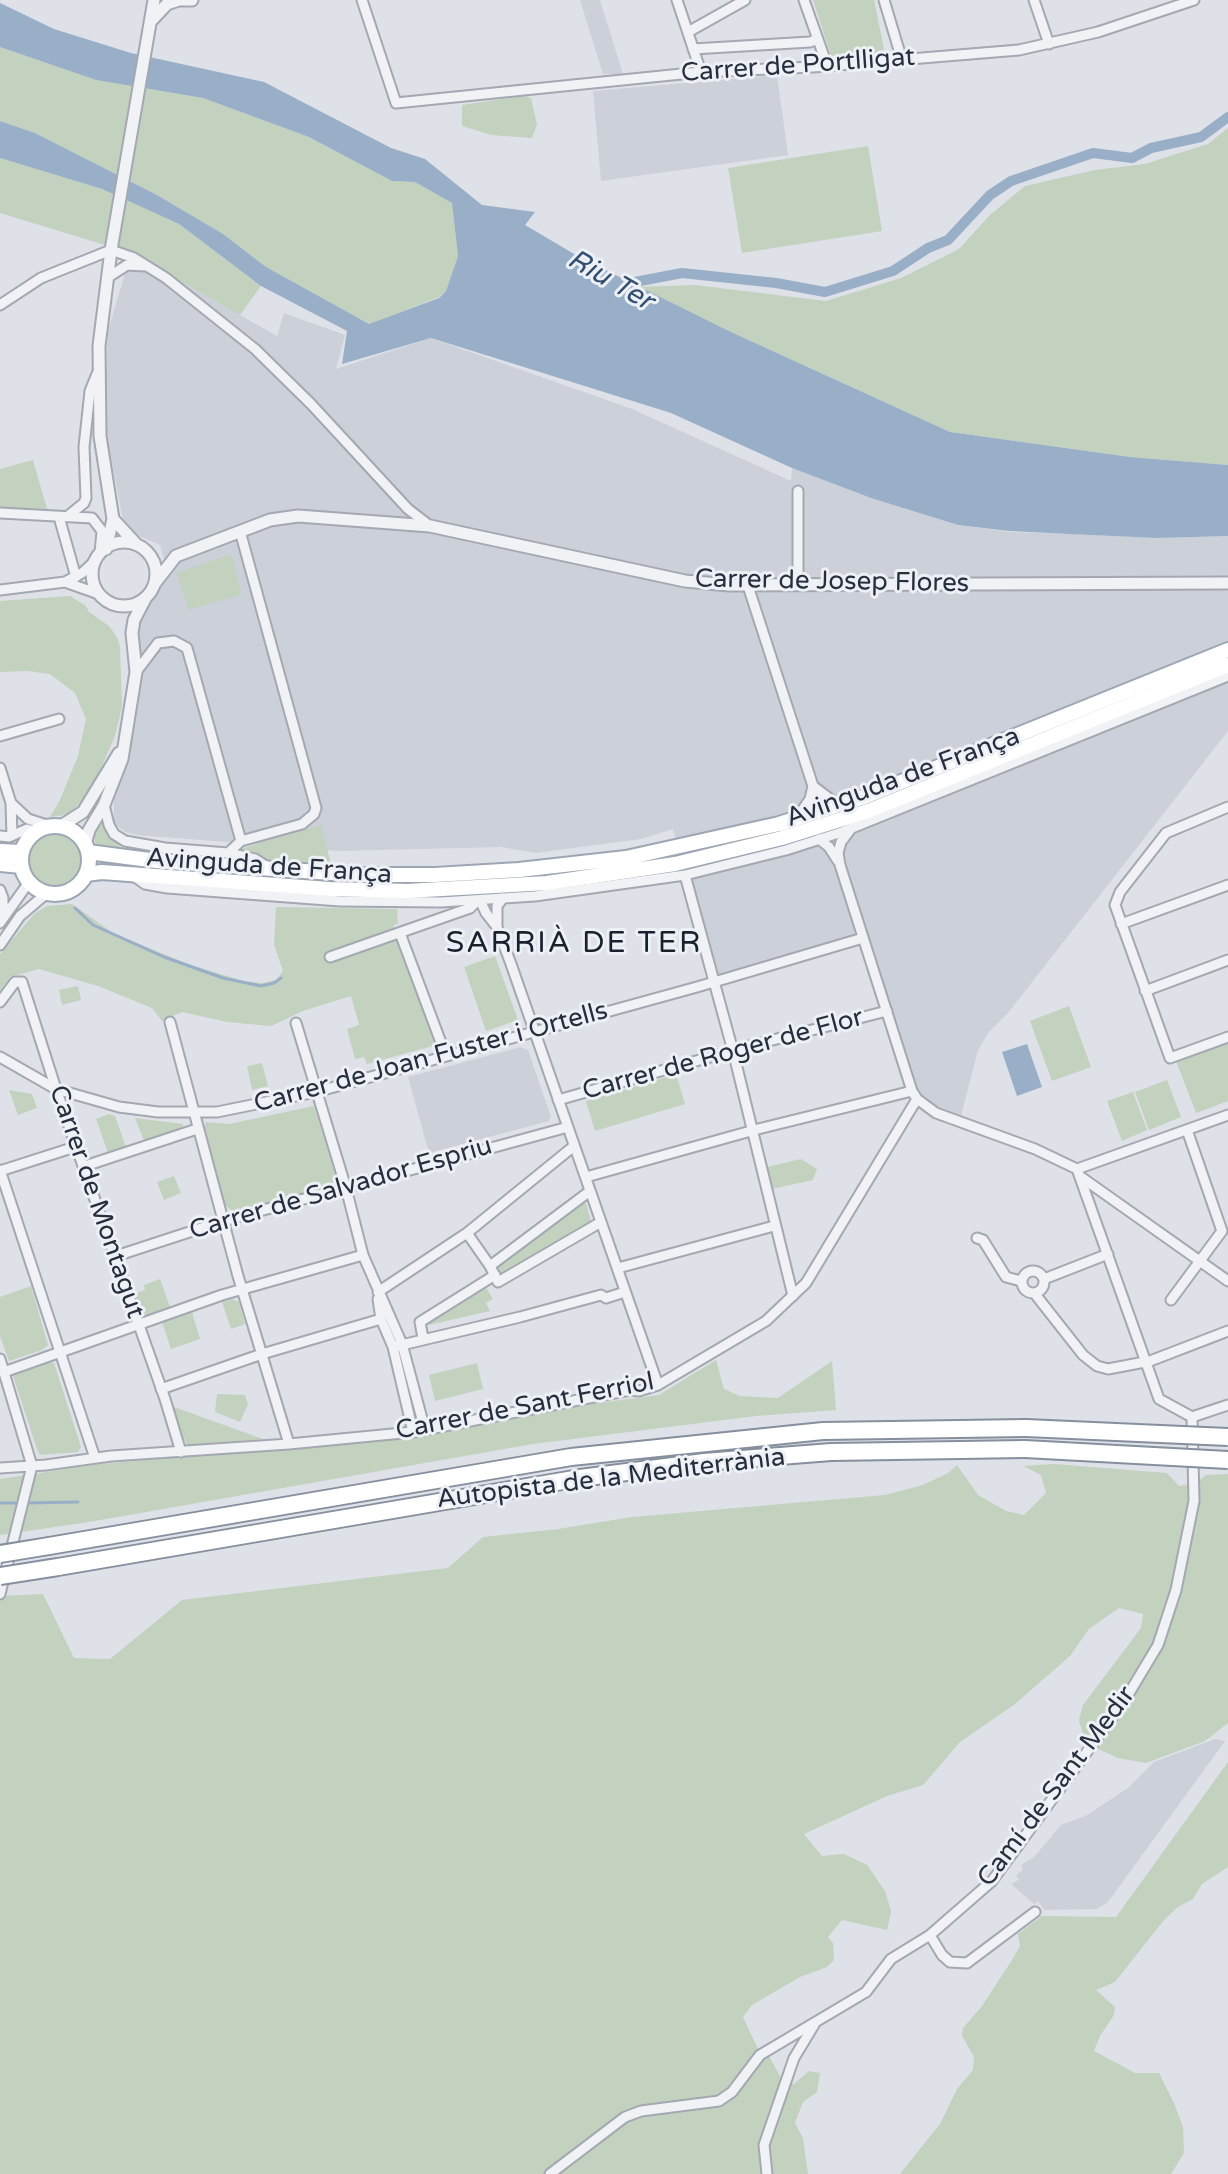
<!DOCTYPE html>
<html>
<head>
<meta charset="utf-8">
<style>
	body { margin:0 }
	canvas { display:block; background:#dee1e7 }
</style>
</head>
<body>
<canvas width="1228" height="2174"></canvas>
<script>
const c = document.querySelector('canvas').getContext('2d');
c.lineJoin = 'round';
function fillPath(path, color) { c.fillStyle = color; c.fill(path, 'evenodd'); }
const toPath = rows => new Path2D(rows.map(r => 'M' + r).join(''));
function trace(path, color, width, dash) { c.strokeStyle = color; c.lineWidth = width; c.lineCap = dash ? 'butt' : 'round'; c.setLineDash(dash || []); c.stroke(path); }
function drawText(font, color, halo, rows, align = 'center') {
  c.font = font + ' "Varela Round",sans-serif'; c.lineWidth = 6; c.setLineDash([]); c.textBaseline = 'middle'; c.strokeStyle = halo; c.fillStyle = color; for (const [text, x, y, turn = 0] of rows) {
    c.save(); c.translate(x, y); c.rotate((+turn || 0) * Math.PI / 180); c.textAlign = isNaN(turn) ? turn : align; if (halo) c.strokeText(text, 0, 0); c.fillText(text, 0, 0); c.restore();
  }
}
fillPath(toPath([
	[580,0,600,0,623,74,603,74],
	[777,75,788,155,601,181,593,91],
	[131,253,277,336,284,313,345,335,336,369,431,338,632,409,791,481,792,468,871,498,958,525,1009,532,1069,534,1157,538,1228,536,1228,731,1008,1013,989,1032,978,1050,961,1116,926,1102,916,1087,866,932,715,975,673,829,641,839,536,853,501,847,339,851,137,835,125,832,114,823,114,797,135,726,140,678,137,615,156,595,167,571,160,545,139,536,123,520,104,422,108,331],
	[521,1047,528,1050,551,1117,549,1121,429,1153,408,1077],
	[1215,1739,1225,1741,1108,1902,1097,1909,1044,1910,1038,1901,1034,1904,1011,1884,1019,1880,1016,1875,1023,1870,1021,1865,1034,1857,1061,1825,1087,1815,1128,1788,1154,1762]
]), '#ccd0d9');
fillPath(toPath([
	[813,0,874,0,884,49,878,53,831,56],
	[0,47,96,80,203,98,309,137,392,181,415,182,452,203,458,256,446,291,439,297,370,324,334,306,266,267,223,234,157,195,35,133,0,121],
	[523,96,531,98,537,125,532,138,491,135,462,126,462,105],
	[1228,128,1228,465,1130,457,950,432,731,332,639,287,695,285,826,301,901,278,959,249,990,215,1025,186,1095,170,1145,164,1208,144],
	[868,146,882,231,742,253,728,168],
	[0,158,102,189,179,224,261,286,240,315,131,253,0,213],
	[33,460,47,509,0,507,0,469],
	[231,554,242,594,189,610,177,573],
	[70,596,86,606,89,612,109,626,117,637,120,647,122,707,115,736,94,784,74,810,64,815,50,817,60,800,78,756,86,719,75,693,50,674,27,671,0,672,0,601],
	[103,816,121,842,117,852,101,850,95,843,94,829],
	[321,825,332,868,278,863,237,850],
	[778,830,779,834,696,855,568,875,411,886,294,883,294,877,373,881,672,854,703,849],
	'29 861a27 27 0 1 1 54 0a27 27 0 1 1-54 0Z',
	[779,844,780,847,654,876,523,892,403,898,341,897,293,892,407,896],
	[121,862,289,876,289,881,120,868],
	[72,904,113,933,188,964,243,981,262,983,276,980,283,971,274,945,276,907,397,909,398,923,393,926,436,1045,367,1064,364,1057,355,1059,347,1029,359,1025,351,996,303,1011,271,1026,227,1022,182,1012,162,1021,152,1008,98,986,39,969,10,977,0,991,0,954,35,913,47,906],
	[495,956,518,1020,486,1031,464,967],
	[78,986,81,1000,62,1005,59,990],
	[1069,1006,1091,1067,1052,1081,1030,1021],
	[1228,1042,1228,1101,1196,1113,1176,1061],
	[262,1063,268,1086,252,1090,247,1066],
	[676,1074,685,1104,595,1131,586,1101],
	[1167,1080,1181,1117,1149,1130,1135,1092],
	[9,1090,32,1094,37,1108,18,1115],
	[1133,1092,1147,1130,1122,1141,1107,1101],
	[314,1106,339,1187,234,1213,223,1203,200,1137,206,1122,229,1124],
	[109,1114,115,1116,126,1147,108,1153,96,1119],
	[135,1118,183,1124,183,1127,144,1141],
	[801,1159,817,1169,813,1180,772,1189,767,1167],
	[174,1176,181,1193,164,1200,157,1182],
	[582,1201,586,1204,591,1221,500,1274,496,1266],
	[160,1279,170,1307,147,1315,142,1313,134,1294,145,1290,144,1285],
	[31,1286,48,1345,42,1350,9,1361,0,1336,0,1297],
	[485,1286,493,1299,486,1303,490,1311,425,1326,423,1324],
	[232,1299,239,1302,245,1324,231,1329,222,1302],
	[192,1312,200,1339,171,1349,162,1322],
	[716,1360,724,1389,740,1396,778,1398,832,1361,836,1410,756,1416,533,1444,89,1522,0,1535,0,1479,100,1464,412,1437,552,1409,659,1395],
	[45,1362,54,1363,81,1447,78,1452,41,1455,38,1452,13,1376,16,1373],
	[477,1363,483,1389,435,1401,429,1375],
	[217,1394,245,1395,248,1404,240,1422,215,1412],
	[171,1406,263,1439,187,1445],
	[1054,1464,1167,1473,1179,1486,1196,1483,1206,1475,1228,1474,1228,1723,1205,1741,1146,1763,1118,1758,1085,1743,1079,1720,1083,1705,1141,1628,1143,1614,1119,1608,1089,1629,1070,1656,1015,1704,960,1742,923,1785,887,1796,804,1834,822,1856,844,1854,867,1865,885,1891,891,1911,887,1930,842,1920,828,1937,833,1943,834,1960,827,1967,800,1977,752,2005,743,2017,757,2047,769,2056,782,2080,794,2084,809,2071,820,2073,817,2092,803,2102,795,2123,803,2138,808,2174,0,2174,0,1596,43,1594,74,1658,110,1659,182,1600,448,1568,483,1537,558,1529,632,1517,885,1495,923,1485,948,1473,957,1465,978,1495,1006,1511,1024,1515,1046,1493,1041,1475,1023,1466],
	[1228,1762,1228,1867,1202,1884,1193,1899,1178,1907,1164,1920,1115,1982,1096,1990,1115,2007,1114,2015,1100,2036,1094,2051,1135,2073,1159,2073,1174,2103,1183,2127,1184,2153,1171,2174,900,2174,940,2124,957,2089,973,2070,974,2057,962,2036,963,2028,982,2006,1012,1960,1020,1946,1018,1934,1042,1916,1116,1917]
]), '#c3d1bf');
fillPath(toPath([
	[0,3,54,29,131,53,264,82,391,148,425,159,482,205,535,212,525,225,581,258,731,332,950,432,1130,457,1228,465,1228,536,1157,538,1069,534,1009,531,958,525,871,498,792,468,671,413,431,338,342,364,347,331,261,286,179,224,102,189,0,158,0,121,35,133,157,195,223,234,266,267,369,324,439,298,446,291,458,256,452,203,415,182,392,181,309,137,203,98,96,80,0,47],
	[1027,1044,1042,1087,1017,1096,1002,1052]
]), '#99afc7');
trace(toPath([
	[75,908,93,925,113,934,164,957,223,978,261,986,274,983,281,978],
	[0,1503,19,1503],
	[26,1503,78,1502]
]), '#99afc7', 3);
trace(toPath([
	[619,285,682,273,776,283,825,292,893,271,928,248,948,240,990,195,1011,181,1093,153,1132,158,1151,148,1201,137,1228,117]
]), '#99afc7', 10);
const minor = toPath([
	[362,0,396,103,701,72,813,67,1019,50,1098,32,1194,0],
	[677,0,701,72],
	[804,0,827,65],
	[884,0,902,60],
	[1034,0,1049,44],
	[688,32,745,0],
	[693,49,810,42,818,39],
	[107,278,127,265,145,266],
	[0,305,41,278,111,250,134,258,166,278,255,349,311,404,408,509,430,526],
	[798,491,798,585],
	[0,513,92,518,102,531,100,553],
	[68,516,84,503,86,498,84,447,90,391,97,374],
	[59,517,76,577],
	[65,582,99,594],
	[748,586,813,786],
	[0,590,65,582,82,573,95,561],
	[136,672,158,643,174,641,187,648,241,841],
	[0,736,59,719],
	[0,768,11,803,12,836],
	[813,786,830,799,844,804],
	[11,803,28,819,50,826],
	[104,805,109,825,114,834,125,841,165,848,228,853,255,859,266,866],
	[1228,807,1166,833,1120,892,1115,905,1170,1058,1228,1037],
	[799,815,810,799,813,786],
	[850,830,841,842,838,853,840,865,912,1091,917,1099,936,1113,1035,1149,1077,1169],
	[0,836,9,837,27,829,35,831],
	[819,839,829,847,838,861],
	[228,853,241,841,302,824,314,814,316,808,240,531],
	[685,875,733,1051,793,1296],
	[135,877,145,884,167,888,340,901,441,902,535,896,685,875,786,850,842,832,1228,676],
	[0,890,3,898,3,918],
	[480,900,486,913,497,927,511,964,658,1385],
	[0,923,29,882],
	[1121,924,1228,885],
	[497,927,497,906,503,898],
	[400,933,446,1056],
	[0,945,20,916,47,893],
	[330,957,470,908,478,900],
	[1145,991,1228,960],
	[0,1002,15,982,22,982,56,1089,165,1399,181,1452],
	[170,1022,238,1276,289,1444],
	[296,1023,346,1188,363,1255,402,1344,425,1430],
	[0,1057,56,1089,119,1107,158,1112,217,1112,316,1092,697,987,863,938],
	[558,1100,749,1046,887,1011],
	[85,1166,197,1129],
	[1077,1169,1228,1115],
	[0,1170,95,1458],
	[0,1171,78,1146],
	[586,1177,758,1129,912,1091],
	[1081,1177,1228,1281],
	[590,1191,490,1266,498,1282,601,1222],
	[467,1233,490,1266],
	[977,1238,983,1240,1006,1277,1021,1281],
	[116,1256,223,1221,568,1127],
	[618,1268,774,1226],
	'1022 1282a11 11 0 1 1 22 0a11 11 0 1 1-22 0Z',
	[1044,1279,1108,1254],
	[378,1292,467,1233,574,1146],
	[1035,1294,1083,1355,1097,1366,1108,1369,1150,1361,1228,1331],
	[378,1299,381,1319,393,1347,413,1432],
	[1171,1300,1222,1231,1187,1130],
	[423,1338,420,1322,495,1275],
	[393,1347,520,1317,601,1295,606,1298,625,1292],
	[0,1359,32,1466,0,1594],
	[4,1372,222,1295,363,1255],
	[161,1389,262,1354,381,1319],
	[1192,1417,1228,1405],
	[0,1468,46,1465,111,1456,289,1444,413,1432,630,1390,639,1391,658,1385,766,1321,806,1283,917,1099],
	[930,1935,942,1955,950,1962,967,1963,1035,1912],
	[550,2174,625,2117,641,2111,719,2101,732,2092,760,2055,866,1992,891,1959,930,1935,992,1881,1125,1700,1158,1645,1176,1590,1194,1501,1192,1417,1159,1399,1077,1169],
	[767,2174,764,2145,794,2058,814,2025]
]);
const tertiary = toPath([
	[180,0,192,0],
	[151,21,167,4,179,0],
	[113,519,137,545],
	'92 574a32 32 0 1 1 64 0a32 32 0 1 1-64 0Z',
	[106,549,113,519,100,436,99,346,111,250,154,0],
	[155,583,176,556,270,520,298,516,430,526,685,581,729,585,1228,583],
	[61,826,83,812,119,753],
	[85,845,89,830,104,805,122,759,136,672,132,633,134,620,145,599]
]);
const primary = toPath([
	'21 860a34 34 0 1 1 68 0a34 34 0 1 1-68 0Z',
	[0,851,21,852],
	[88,852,157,861,362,875,435,875,519,870,626,858,779,824,864,797,1228,650],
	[0,864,21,866],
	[86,874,102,872,329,889,407,891,547,883,675,864,782,838,868,811,1228,665]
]);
const motorway = toPath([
	[49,1546,571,1457,823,1431,1026,1428],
	[58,1567,580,1478,704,1462,831,1452,1025,1449]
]);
trace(minor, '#a3a8b1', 13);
trace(tertiary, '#a3a8b1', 15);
trace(primary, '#9da6b3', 18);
trace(motorway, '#858f9d', 20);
trace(minor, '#f0f2f6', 9);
trace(tertiary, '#f0f2f6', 11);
trace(primary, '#fff', 14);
trace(motorway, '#fff', 16);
const motorwayBridge = toPath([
	[1026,1428,1228,1437],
	[1025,1449,1228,1460],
	[0,1554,49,1546],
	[0,1576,58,1567]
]);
trace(motorwayBridge, '#858f9d', 20, []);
trace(motorwayBridge, '#fff', 16);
drawText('26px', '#272f3e', '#edf0f5', [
	["Carrer de Portlligat",798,66,-4],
	["Carrer de Josep Flores",832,582,1],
	["Avinguda de França",903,778,-20],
	["Avinguda de França",269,867,4],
	["Carrer de Roger de Flor",723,1055,-15],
	["Carrer de Joan Fuster i Ortells",431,1058,-15],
	["Carrer de Salvador Espriu",341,1189,-16],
	["Carrer de Montagut",96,1202,71],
	["Carrer de Sant Ferriol",525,1407,-11],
	["Autopista de la Mediterrània",611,1479,-7],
	["Camí de Sant Medir",1057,1787,-53]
]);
drawText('italic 28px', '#324e71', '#edf0f5', [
	["Riu Ter",610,281,30]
]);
c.letterSpacing = '2px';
drawText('30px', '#19212e', '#edf0f5', [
	["SARRIÀ DE TER",574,944]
]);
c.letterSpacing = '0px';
</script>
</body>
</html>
